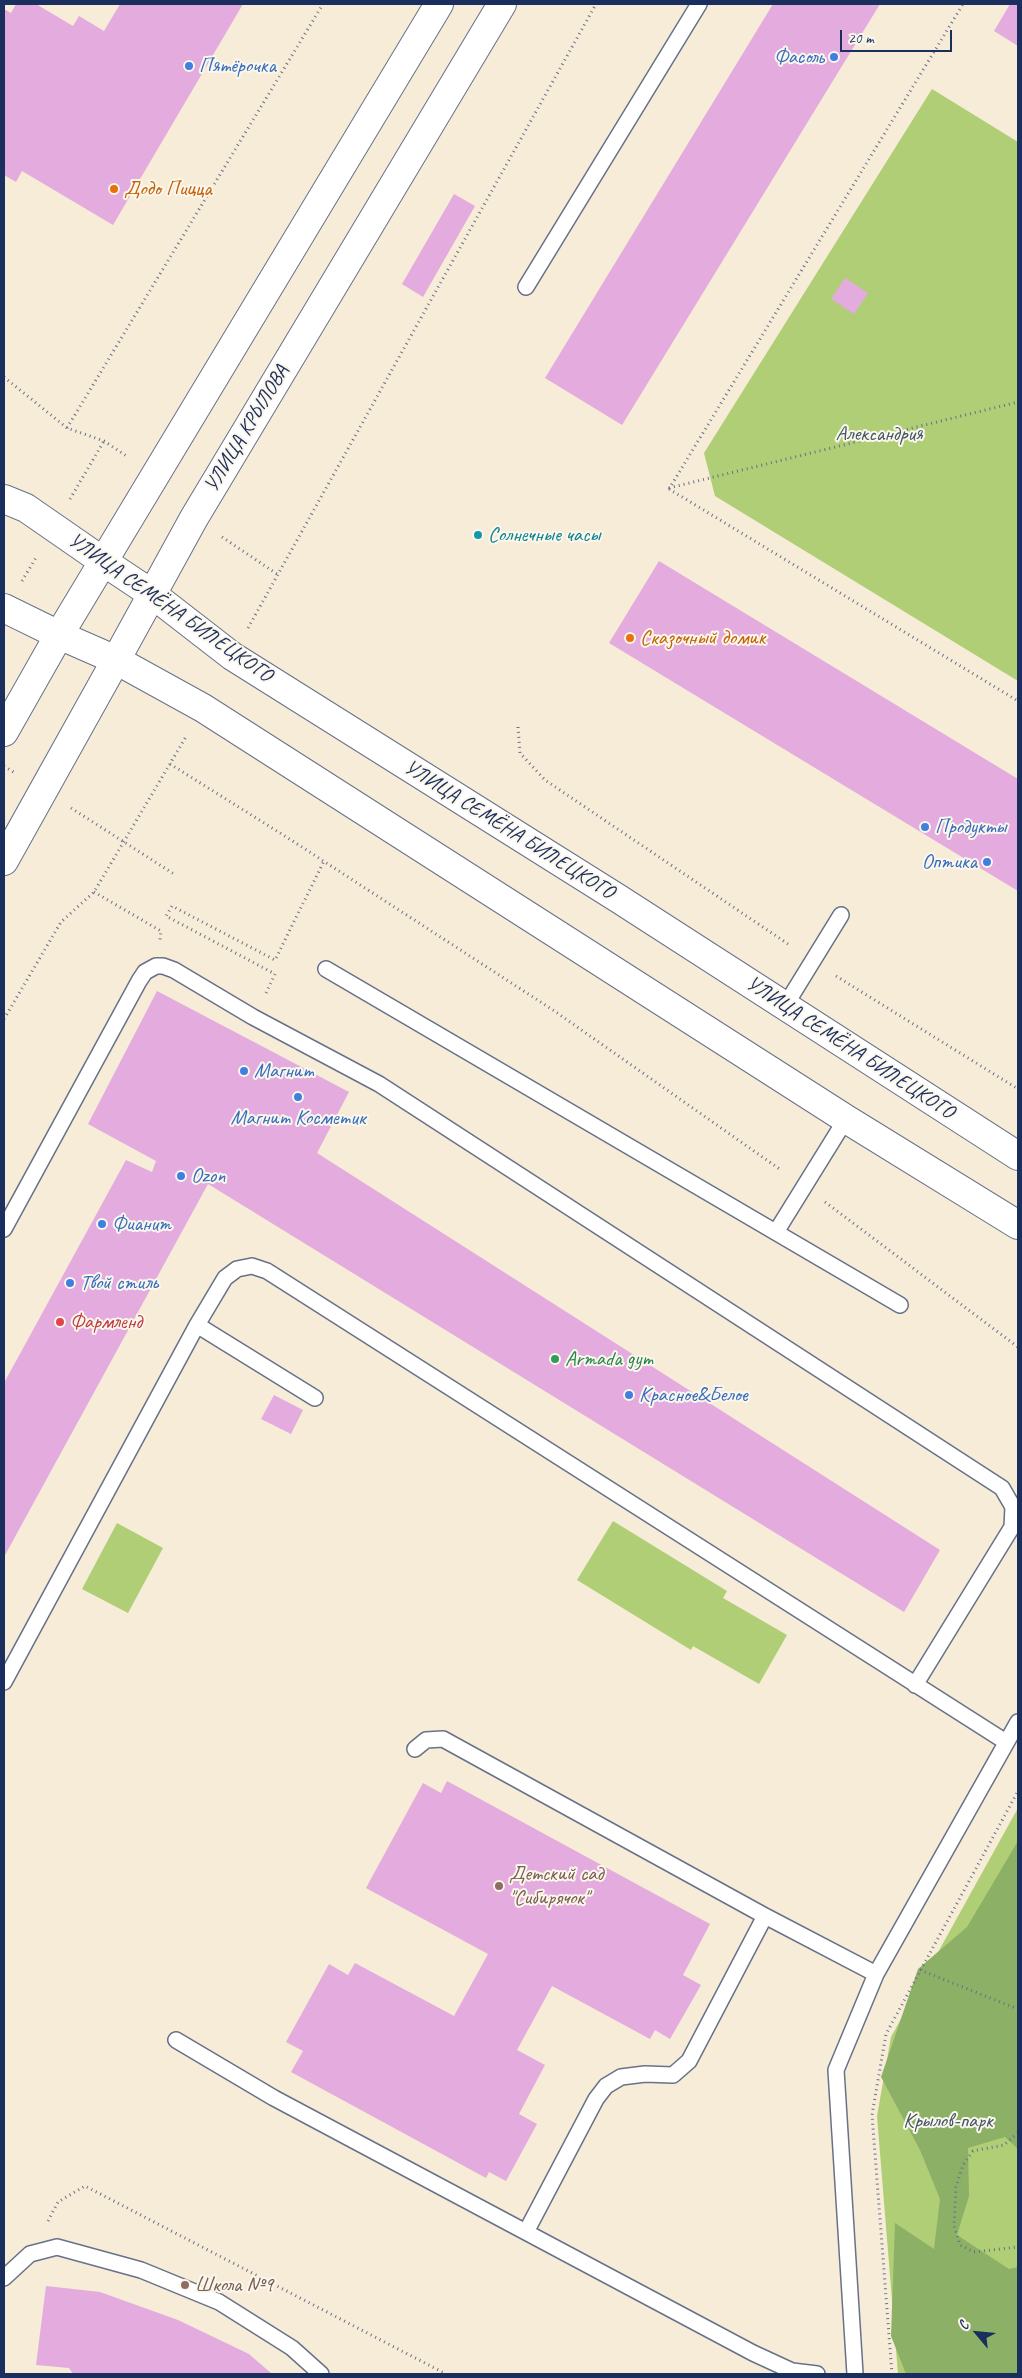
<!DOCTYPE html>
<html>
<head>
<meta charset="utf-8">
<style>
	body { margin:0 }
	#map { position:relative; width:1022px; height:2378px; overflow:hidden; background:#f6ecd7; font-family:Caveat,sans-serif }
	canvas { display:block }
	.frame { position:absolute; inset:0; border:5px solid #1b2f5e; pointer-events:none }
	.north { position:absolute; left:952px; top:2308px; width:50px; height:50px; -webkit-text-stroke:4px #fbf7ec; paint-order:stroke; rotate:298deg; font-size:14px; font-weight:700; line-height:20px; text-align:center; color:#1b2f5e }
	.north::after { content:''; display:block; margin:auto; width:18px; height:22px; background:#1b2f5e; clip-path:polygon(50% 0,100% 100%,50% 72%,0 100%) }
	.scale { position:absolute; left:840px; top:30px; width:112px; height:22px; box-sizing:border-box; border:2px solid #1b2f5e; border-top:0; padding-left:6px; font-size:15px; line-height:18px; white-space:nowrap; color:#1b2f5e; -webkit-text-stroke:4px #fbf7ec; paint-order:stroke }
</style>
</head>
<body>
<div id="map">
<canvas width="1022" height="2378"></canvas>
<div class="frame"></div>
<div class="north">С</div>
<div class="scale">20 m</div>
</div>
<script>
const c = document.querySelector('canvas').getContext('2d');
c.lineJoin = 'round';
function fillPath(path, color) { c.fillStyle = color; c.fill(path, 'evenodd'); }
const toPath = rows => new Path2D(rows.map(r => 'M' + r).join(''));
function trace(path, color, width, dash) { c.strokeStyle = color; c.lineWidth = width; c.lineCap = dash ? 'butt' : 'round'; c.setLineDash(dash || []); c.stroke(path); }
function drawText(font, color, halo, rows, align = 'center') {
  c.font = font + ' Caveat,sans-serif'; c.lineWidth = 4; c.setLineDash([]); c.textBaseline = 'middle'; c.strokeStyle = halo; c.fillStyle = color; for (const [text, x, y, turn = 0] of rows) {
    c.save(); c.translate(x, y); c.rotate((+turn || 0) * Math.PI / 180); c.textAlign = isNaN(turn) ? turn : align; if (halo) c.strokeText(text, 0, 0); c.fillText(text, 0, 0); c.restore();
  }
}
fillPath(toPath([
	[932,89,1018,142,1018,681,715,496,704,453],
	[613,1521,727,1591,723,1598,787,1635,759,1684,693,1646,691,1650,577,1580],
	[117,1523,163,1548,128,1613,82,1589],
	[1018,1808,1018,2374,898,2374,877,2116,891,2037]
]), '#b0ce75');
fillPath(toPath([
	[1018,1841,1018,2149,1005,2137,968,2148,969,2196,957,2235,1009,2269,1018,2267,1018,2374,906,2374,891,2336,895,2223,934,2249,940,2199,920,2150,881,2077,918,1969,967,1927]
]), '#8cb166');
fillPath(toPath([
	[16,4,36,4,73,26,79,16,104,31,120,4,243,4,113,225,22,171,16,182,4,175,4,9,11,13],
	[773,4,880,4,622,425,545,378],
	[1010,4,1018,4,1018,46,994,31],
	[454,194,475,206,423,297,402,284],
	[845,278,868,293,854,314,831,299],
	[659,561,1018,779,1018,891,609,643],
	[157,991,349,1092,317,1153,940,1550,904,1612,208,1184,4,1557,4,1383,126,1160,152,1172,156,1161,88,1124],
	[274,1395,303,1410,291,1434,261,1419],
	[447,1781,710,1924,683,1975,701,1985,670,2039,655,2030,650,2039,552,1986,517,2050,545,2065,519,2114,537,2124,506,2181,489,2172,486,2178,291,2072,303,2051,286,2042,329,1964,348,1975,355,1963,454,2016,488,1954,366,1888,423,1783,441,1793],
	[46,2286,100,2292,178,2320,249,2354,272,2374,73,2374,69,2368,36,2365]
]), '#e4abde');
const lane = toPath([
	[526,287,699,4],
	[326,969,900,1305],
	[785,1006,841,915],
	[4,1229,139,981,145,972,156,966,163,966,174,970,253,1017,379,1084,1002,1488,1013,1507,1012,1527,915,1685],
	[776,1232,846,1119],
	[197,1325,315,1398],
	[4,1682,197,1325,225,1278,237,1269,252,1266,267,1271,1006,1742],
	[415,1749,426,1740,443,1739,765,1916,876,1974],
	[176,2040,274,2098,753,2353,792,2371,817,2374],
	[526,2232,596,2099,606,2086,621,2077,645,2074,673,2075,689,2061,765,1916],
	[4,2278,30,2254,57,2247,141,2270,219,2302,292,2348,321,2374],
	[855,2374,836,2070,876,1974,1018,1722]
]);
const street = toPath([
	[4,499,26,508,104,562],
	[4,608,59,635]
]);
const secondary = toPath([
	[4,732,59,635],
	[4,861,116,660]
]);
const primary = toPath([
	[439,4,59,635,116,660,203,708,846,1119,1018,1225],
	[104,562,152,594,232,656,619,899,1018,1156],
	[116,660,194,518,502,4]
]);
trace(lane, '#687188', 18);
trace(street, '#687188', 30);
trace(secondary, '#687188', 30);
trace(primary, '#687188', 30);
trace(toPath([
	[4,377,67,428,104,441,128,457],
	[67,428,323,4],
	[669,488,1018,402],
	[669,489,963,4],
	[669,489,1018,701],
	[70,499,104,441],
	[222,537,277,574],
	[22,581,37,556],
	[248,628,596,4],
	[518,727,520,753,545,780,791,946],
	[170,764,288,838,553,1010,781,1170],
	[4,766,15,773],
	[71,808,174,874],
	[94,892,161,931,160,940],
	[836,976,1018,1089],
	[266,993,275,974,166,916,172,906,275,960,324,861],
	[4,1019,61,922,94,892,187,735],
	[825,1202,1018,1347],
	[920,1970,1018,2009],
	[1018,2133,1004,2145,973,2151,963,2165,956,2187,954,2226,960,2245,974,2252,1018,2247],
	[48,2221,58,2202,85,2186,446,2374],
	[892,2374,872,2115,886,2034,1018,1791]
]), '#687188', 3, [1, 4]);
trace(lane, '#fff', 15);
trace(street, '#fff', 28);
trace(secondary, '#fff', 28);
trace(primary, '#fff', 28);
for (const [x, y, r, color] of [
	[834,57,5,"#3f7fe0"],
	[189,66,5,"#3f7fe0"],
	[114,189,5,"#e8710a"],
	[478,535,5,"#0f9aa8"],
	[630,638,5,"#e8710a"],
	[925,827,5,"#3f7fe0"],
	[987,862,5,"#3f7fe0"],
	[244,1071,5,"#3f7fe0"],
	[298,1097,5,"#3f7fe0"],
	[181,1176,5,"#3f7fe0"],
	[102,1224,5,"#3f7fe0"],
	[70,1283,5,"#3f7fe0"],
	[60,1322,5,"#e0444e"],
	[555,1359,5,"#2e9e5b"],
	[629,1395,5,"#3f7fe0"],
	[499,1886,5,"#8d6e63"],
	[185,2285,5,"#8d6e63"]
]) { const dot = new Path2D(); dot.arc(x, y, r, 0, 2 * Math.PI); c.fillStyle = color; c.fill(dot); trace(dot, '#fbf7ec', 2); }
drawText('21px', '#366cbe', '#fbf7ec', [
	["Фасоль",824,57,"right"],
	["Пятёрочка",199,66],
	["Продукты",935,827],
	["Оптика",977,862,"right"],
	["Магнит",254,1071],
	["Магнит Косметик",298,1118,"center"],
	["Ozon",191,1176],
	["Фианит",112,1224],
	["Твой стиль",80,1283],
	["Красное&Белое",639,1395]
], 'left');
drawText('21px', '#c56008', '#fbf7ec', [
	["Додо Пицца",124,189],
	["Сказочный домик",640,638]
], 'left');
drawText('21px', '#1b2f5e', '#fbf7ec', [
	["УЛИЦА КРЫЛОВА",247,429,-59],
	["УЛИЦА СЕМЁНА БИЛЕЦКОГО",170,608,35],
	["УЛИЦА СЕМЁНА БИЛЕЦКОГО",509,830,32],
	["УЛИЦА СЕМЁНА БИЛЕЦКОГО",850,1048,33]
]);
drawText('21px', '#405764', '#fbf7ec', [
	["Александрия",879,434],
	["Крылов-парк",948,2121]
]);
drawText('21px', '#0d838f', '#fbf7ec', [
	["Солнечные часы",488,535]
], 'left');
drawText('21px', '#be3a42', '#fbf7ec', [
	["Фармленд",70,1322]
], 'left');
drawText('21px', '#27864d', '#fbf7ec', [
	["Armada gym",565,1359]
], 'left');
drawText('21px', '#785e54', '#fbf7ec', [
	["Детский сад",509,1874],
	["\"Сибирячок\"",509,1898],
	["Школа №9",195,2285]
], 'left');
</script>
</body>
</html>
